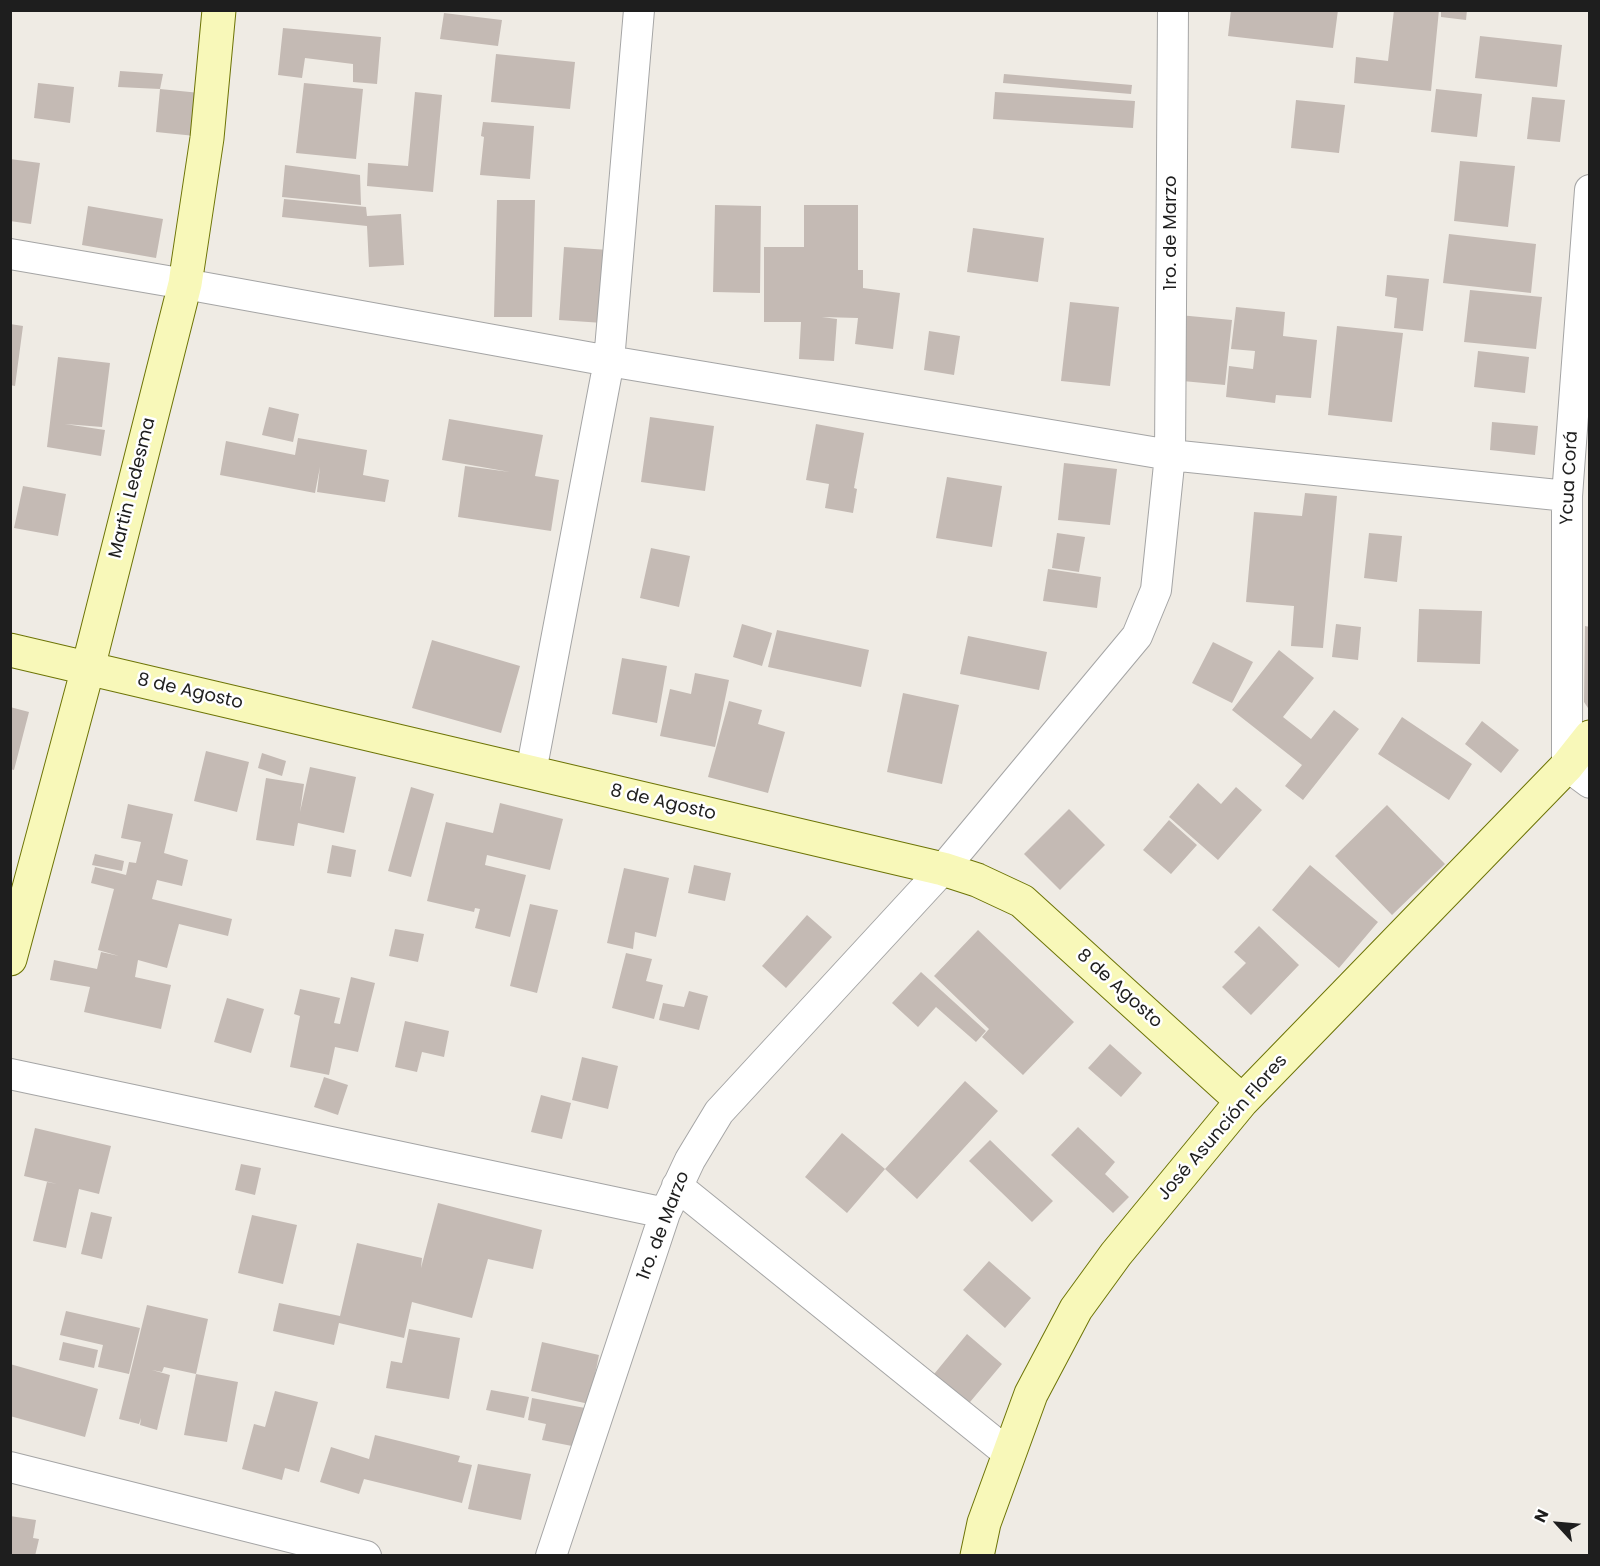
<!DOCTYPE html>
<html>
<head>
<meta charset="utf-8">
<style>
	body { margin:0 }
	#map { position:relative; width:1600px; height:1566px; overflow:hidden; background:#efebe4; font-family:Poppins,sans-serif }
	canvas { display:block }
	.frame { position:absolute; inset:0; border:12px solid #1e1e1e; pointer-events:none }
	.north { position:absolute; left:1528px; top:1494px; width:60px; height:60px; -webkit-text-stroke:4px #fff; paint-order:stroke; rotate:296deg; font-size:16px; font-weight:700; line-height:24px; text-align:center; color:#1e1e1e }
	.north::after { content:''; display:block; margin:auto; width:21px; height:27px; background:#1e1e1e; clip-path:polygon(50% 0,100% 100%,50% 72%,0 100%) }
</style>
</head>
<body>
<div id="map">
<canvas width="1600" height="1566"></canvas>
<div class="frame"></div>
<div class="north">N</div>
</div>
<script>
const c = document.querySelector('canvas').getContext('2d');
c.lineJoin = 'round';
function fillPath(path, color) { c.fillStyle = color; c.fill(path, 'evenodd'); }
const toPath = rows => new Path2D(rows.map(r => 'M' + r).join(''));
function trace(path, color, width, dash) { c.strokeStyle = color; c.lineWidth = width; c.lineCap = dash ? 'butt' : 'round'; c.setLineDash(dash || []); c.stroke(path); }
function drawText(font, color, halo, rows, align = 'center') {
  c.font = font + ' Poppins,sans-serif'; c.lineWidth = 5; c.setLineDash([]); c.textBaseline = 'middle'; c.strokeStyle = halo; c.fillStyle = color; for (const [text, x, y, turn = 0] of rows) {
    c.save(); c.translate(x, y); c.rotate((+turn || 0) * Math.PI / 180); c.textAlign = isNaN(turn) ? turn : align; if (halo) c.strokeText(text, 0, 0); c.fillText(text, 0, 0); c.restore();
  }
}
fillPath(toPath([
	[1231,10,1338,10,1333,48,1228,36],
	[1394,10,1439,10,1431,91,1354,83,1356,57,1388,61],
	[1441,10,1467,10,1466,20,1441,17],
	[444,13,502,20,498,46,440,39],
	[283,28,381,37,377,84,353,82,353,64,305,58,302,78,278,75],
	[1480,36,1562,45,1557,87,1475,78],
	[496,54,575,62,570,109,491,102],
	[120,71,163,74,160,89,118,87],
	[1004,74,1132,85,1131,94,1003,83],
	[38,83,74,87,70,123,34,118],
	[304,83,363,89,356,159,296,153],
	[160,89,210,94,205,137,156,132],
	[1436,89,1482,94,1477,137,1431,132],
	[415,92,442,95,433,192,367,186,368,163,408,166],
	[995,92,1135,101,1133,128,993,119],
	[1532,97,1565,100,1560,142,1527,139],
	[1296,100,1345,105,1339,153,1291,148],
	[483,122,534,126,530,179,480,175,484,137,481,136],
	[10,159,40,163,31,224,10,221],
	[1460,161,1515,166,1508,227,1454,221],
	[285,165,360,175,361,205,282,197],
	[284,199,366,207,367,216,401,214,404,265,369,267,367,226,282,217],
	[497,200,535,200,532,317,494,317],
	[715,205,761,206,760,293,713,292],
	[804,205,858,205,858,270,863,270,863,288,900,293,893,349,855,344,858,318,822,317,837,319,834,361,799,359,801,322,764,322,764,247,804,247],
	[88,206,163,219,156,258,82,245],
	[973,228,1044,238,1038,282,967,272],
	[1449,234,1536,244,1531,293,1443,283],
	[564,247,609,250,603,323,559,320],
	[1387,275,1429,279,1423,331,1394,328,1397,298,1385,296],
	[1470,290,1542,297,1536,349,1464,342],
	[1070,302,1119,307,1110,386,1061,381],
	[1236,307,1285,312,1283,336,1317,340,1311,398,1276,395,1275,403,1226,397,1229,366,1253,369,1255,351,1231,349],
	[1179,315,1232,320,1225,385,1172,380],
	[10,324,23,326,15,386,10,385],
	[1337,326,1403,333,1392,422,1328,415],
	[929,331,960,336,954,375,924,370],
	[1478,351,1529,357,1525,393,1474,387],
	[58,357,110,363,102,427,65,424,105,430,101,456,47,447],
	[269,407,299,414,293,442,262,435],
	[650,417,714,426,705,491,641,482],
	[449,419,543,435,535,476,559,480,551,531,458,517,465,466,510,472,442,460],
	[1492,422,1538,426,1535,455,1490,450],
	[816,424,864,433,854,488,857,489,853,513,825,508,829,484,806,480],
	[298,438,367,450,363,475,389,480,385,502,317,492,320,467,315,493,220,475,226,441,295,455],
	[1064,463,1117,469,1110,525,1058,520],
	[947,477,1002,486,992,547,936,538],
	[23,486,66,494,58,536,14,528],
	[1305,493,1337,496,1323,648,1291,646,1294,606,1246,602,1254,512,1302,516],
	[1057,533,1085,537,1079,572,1052,568],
	[1369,533,1402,536,1397,582,1364,578],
	[651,548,690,556,679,607,640,598],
	[1048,569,1101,577,1097,608,1043,601],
	[1419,609,1482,611,1480,664,1417,662],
	[742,624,772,633,762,666,733,657],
	[1336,624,1361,627,1358,660,1332,657],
	[1585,626,1590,627,1590,711,1584,702],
	[777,630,869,650,861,687,768,667],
	[968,636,1047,652,1039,690,960,674],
	[432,640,520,666,501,733,412,708],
	[1213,642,1253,662,1232,703,1192,683],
	[1279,650,1314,678,1283,717,1311,739,1334,710,1359,729,1303,800,1285,786,1302,765,1232,710],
	[622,658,667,666,657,723,612,714],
	[695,673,729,680,715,747,660,736,670,689,691,694],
	[903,693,959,705,942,784,887,772],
	[729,701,762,710,758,724,785,732,768,793,708,777],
	[10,707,29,712,14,770,10,769],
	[1402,717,1472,764,1449,800,1378,754],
	[1482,721,1519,750,1501,773,1465,744],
	[206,751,249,762,237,812,194,801],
	[262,753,286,761,282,776,258,768],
	[310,767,356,777,344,833,298,823,294,846,256,840,266,778,304,784,300,812],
	[1198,783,1221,804,1236,787,1262,810,1218,860,1169,817],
	[411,787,434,794,411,877,388,871],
	[500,803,563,819,550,870,487,855,485,865,526,875,510,937,475,928,480,909,475,908,474,912,427,901,446,822,493,833],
	[128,804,173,814,164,853,188,860,182,886,157,880,152,899,232,919,228,936,179,924,167,968,138,960,135,977,171,985,161,1029,84,1012,90,987,50,980,54,960,97,969,101,952,119,956,98,950,114,889,91,883,95,867,126,875,129,862,136,863,141,842,121,838],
	[1387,805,1445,864,1392,915,1335,856],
	[1069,809,1105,845,1060,890,1024,854],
	[1169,820,1197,845,1171,874,1143,850],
	[332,845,356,850,351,877,327,873],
	[95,854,124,861,122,871,92,865],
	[694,865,731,873,725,901,688,893],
	[1310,865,1378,922,1339,968,1272,910],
	[624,868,669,878,656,937,635,932,633,949,607,943],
	[530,904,558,910,537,993,510,986],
	[807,915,832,937,786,988,762,966],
	[1259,926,1299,965,1251,1015,1222,987,1246,963,1234,952],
	[395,929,424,934,418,962,389,956],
	[978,930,1074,1022,1023,1075,982,1037,989,1029,934,976],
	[626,953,652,959,646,981,663,985,654,1019,612,1008],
	[921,972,986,1031,976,1042,936,1007,918,1027,892,1003],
	[351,977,375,983,358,1052,335,1047,329,1075,290,1067,300,1016,294,1014,300,989,340,998,334,1023,340,1024],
	[689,991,708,996,699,1030,659,1020,663,1003,684,1007],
	[227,998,264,1009,251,1053,214,1042],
	[405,1021,449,1031,444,1057,422,1052,417,1072,395,1067],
	[1110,1044,1142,1073,1121,1097,1088,1068],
	[582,1057,618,1066,608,1109,572,1100],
	[324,1077,348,1085,338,1115,314,1107],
	[965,1081,998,1111,917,1199,885,1169],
	[541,1095,571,1103,562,1139,531,1132],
	[1078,1127,1115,1162,1105,1174,1129,1197,1113,1213,1051,1155],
	[35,1128,111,1146,99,1194,79,1189,66,1248,33,1241,47,1182,57,1184,24,1176],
	[842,1133,885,1169,847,1213,805,1177],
	[990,1140,1053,1201,1032,1222,969,1161],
	[241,1164,261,1168,255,1195,235,1190],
	[438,1203,542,1230,533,1269,488,1259,472,1318,412,1302,404,1338,339,1323,334,1345,273,1331,279,1303,340,1316,357,1243,422,1258,421,1268],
	[91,1212,112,1217,102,1259,81,1254],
	[252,1215,297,1225,283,1284,238,1273],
	[989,1261,1031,1298,1005,1328,963,1290],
	[147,1305,208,1319,196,1374,164,1367,162,1372,152,1370,170,1375,157,1430,140,1425,141,1418,139,1424,119,1419],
	[66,1311,140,1328,129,1374,98,1367,103,1345,60,1335],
	[409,1329,460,1338,449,1399,386,1388,391,1361,402,1363],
	[967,1334,1002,1364,965,1408,930,1379],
	[63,1342,98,1350,94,1368,59,1360],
	[542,1342,599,1355,589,1404,531,1391],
	[10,1364,98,1389,85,1437,10,1416],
	[196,1374,238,1382,227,1442,184,1435],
	[491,1390,529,1397,524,1418,486,1410],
	[275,1391,318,1402,299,1472,285,1468,282,1480,242,1469,254,1424,265,1427],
	[532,1398,585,1408,577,1447,542,1440,546,1424,528,1420],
	[375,1435,460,1456,458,1462,472,1465,462,1503,364,1479,359,1494,320,1482,331,1447,369,1459],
	[478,1464,531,1474,521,1520,468,1509],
	[10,1516,36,1520,33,1538,39,1539,35,1556,10,1556]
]), '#c4bab4');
const street = toPath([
	[1590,190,1567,496,1567,766,1590,783],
	[10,254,185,284,609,361,1170,455,1567,496],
	[531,772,609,361,639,10],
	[10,1074,665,1213],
	[677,1186,1009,1454],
	[10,1467,366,1556],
	[551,1556,665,1213,690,1160,719,1112,943,869,1137,636,1156,590,1170,455,1173,10]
]);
const secondary = toPath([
	[10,650,943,869,977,880,1022,901,1242,1101],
	[10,959,88,668,185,284,207,138,219,10],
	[977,1556,984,1523,1031,1394,1076,1309,1116,1254,1242,1101,1567,766,1590,737]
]);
trace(street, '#a5a5a5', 32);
trace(secondary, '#6d7406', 35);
trace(street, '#fff', 30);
trace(secondary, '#f8f8b9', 33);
drawText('18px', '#1e1e1e', '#fff', [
	["1ro. de Marzo",1171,233,-90],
	["Ycua Corá",1570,478,-87],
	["Martin Ledesma",133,488,-76],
	["8 de Agosto",190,692,13],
	["8 de Agosto",663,803,13],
	["8 de Agosto",1119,989,42],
	["José Asunción Flores",1223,1128,-49],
	["1ro. de Marzo",664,1226,-69]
]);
</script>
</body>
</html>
